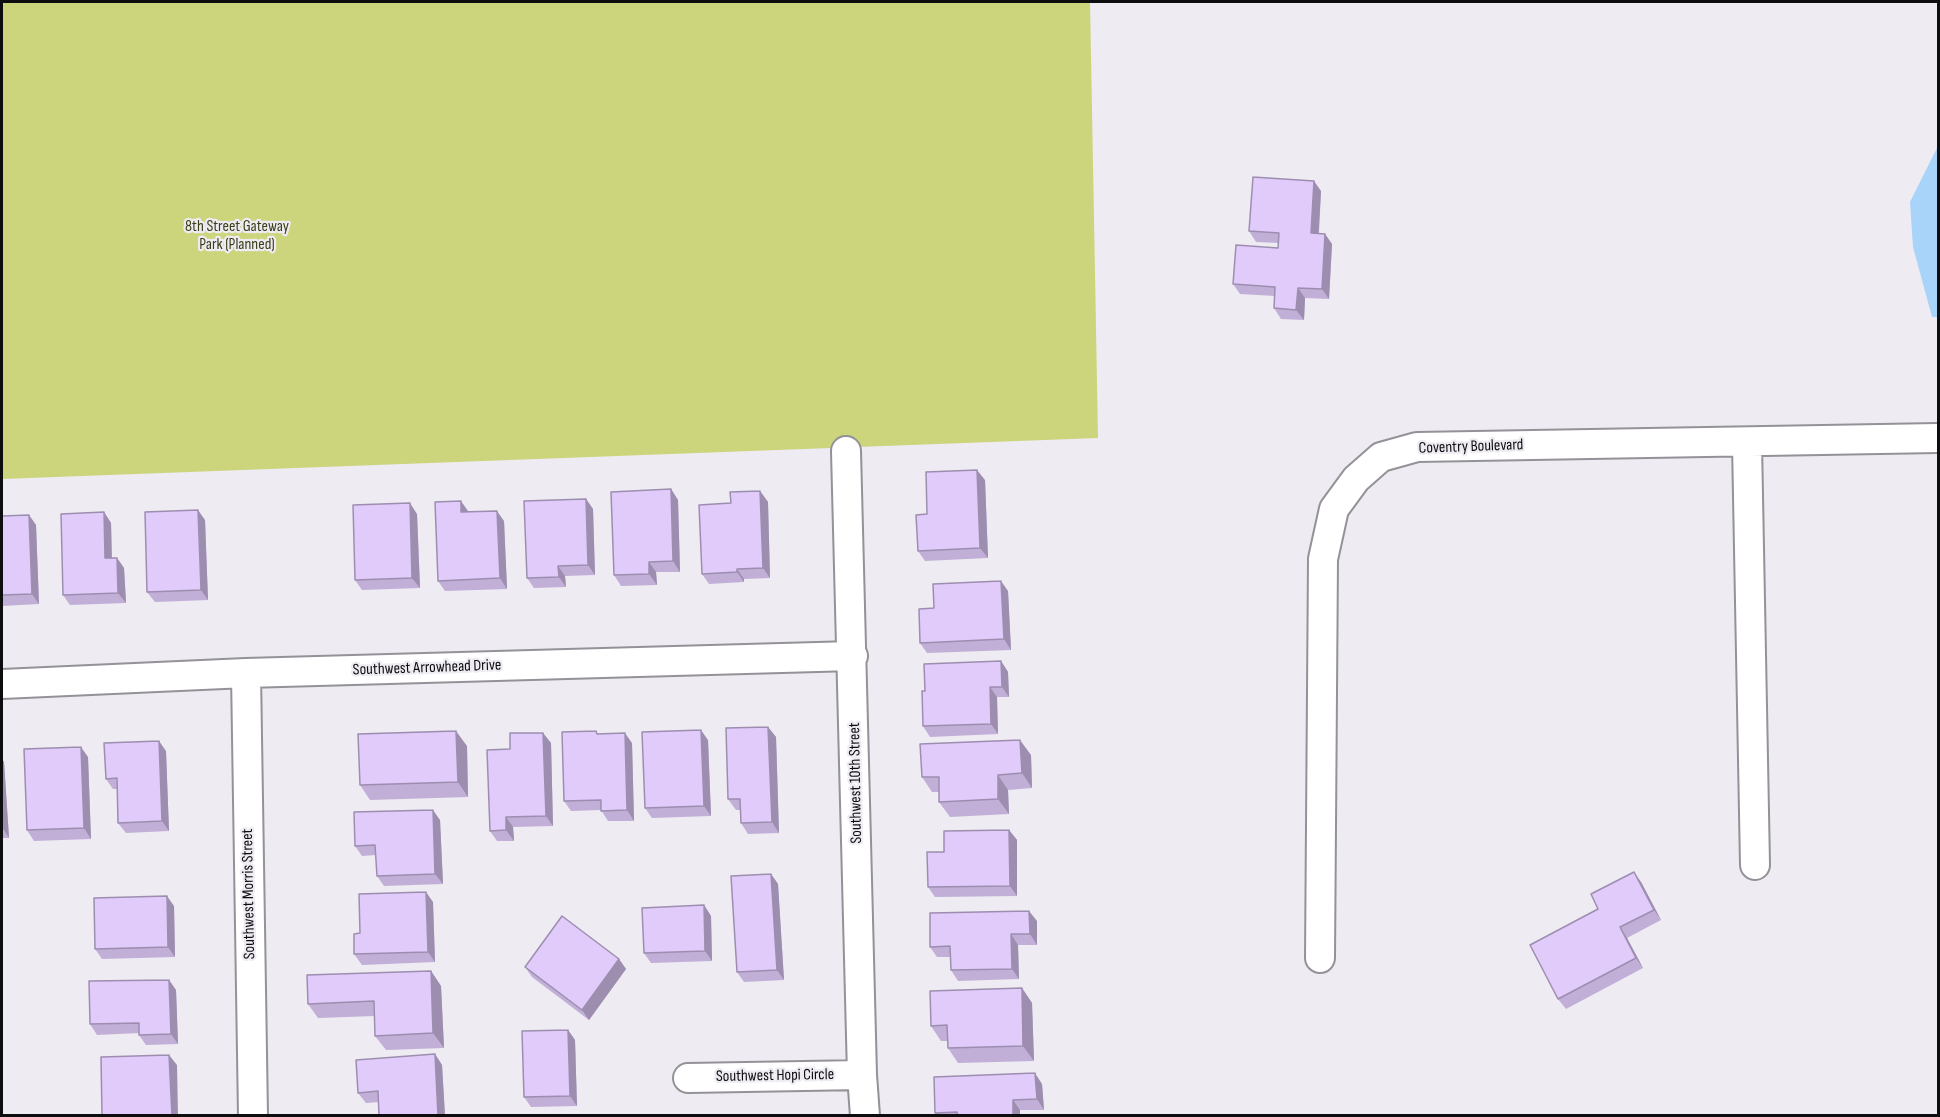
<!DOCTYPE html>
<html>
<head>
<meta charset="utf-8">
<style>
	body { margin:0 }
	#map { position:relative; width:1940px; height:1117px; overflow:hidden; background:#eeebf2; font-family:"Sofia Sans Condensed",sans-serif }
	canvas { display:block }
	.frame { position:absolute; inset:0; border:3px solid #0d0c0e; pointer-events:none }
</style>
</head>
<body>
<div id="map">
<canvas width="1940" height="1117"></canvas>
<div class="frame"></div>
</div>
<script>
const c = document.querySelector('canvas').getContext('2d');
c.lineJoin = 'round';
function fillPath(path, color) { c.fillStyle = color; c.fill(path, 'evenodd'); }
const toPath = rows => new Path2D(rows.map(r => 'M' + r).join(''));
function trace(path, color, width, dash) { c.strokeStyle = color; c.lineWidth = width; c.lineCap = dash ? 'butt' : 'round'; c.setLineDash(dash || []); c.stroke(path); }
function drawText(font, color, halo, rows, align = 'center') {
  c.font = font + ' "Sofia Sans Condensed",sans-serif'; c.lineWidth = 4.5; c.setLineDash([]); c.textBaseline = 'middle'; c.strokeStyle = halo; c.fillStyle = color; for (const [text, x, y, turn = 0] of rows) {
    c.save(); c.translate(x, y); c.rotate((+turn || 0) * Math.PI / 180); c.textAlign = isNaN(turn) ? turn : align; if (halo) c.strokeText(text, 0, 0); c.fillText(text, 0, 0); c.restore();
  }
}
fillPath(toPath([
	[2,2,1090,2,1098,438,2,479]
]), '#ccd47c');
fillPath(toPath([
	[1937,148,1938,148,1938,317,1932,317,1913,247,1910,202]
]), '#a8d4f9');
const minor = toPath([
	[1747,443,1755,865],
	[846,451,862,1075,865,1116],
	[246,673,253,1116],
	[2,684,246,673,853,656],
	[1320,958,1323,559,1334,509,1356,479,1381,457,1417,447,1938,438],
	[688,1078,862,1075]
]);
trace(minor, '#949198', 32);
trace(minor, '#fff', 28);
fillPath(toPath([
	[1321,191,1319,233,1325,234,1332,244,1329,299,1305,298,1304,320,1281,319,1274,308,1275,296,1240,294,1233,284,1278,248,1279,243,1256,242,1249,231],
	[985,480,988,558,925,561,918,551,927,514],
	[671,489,678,500,680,572,656,572,657,585,621,586,614,575],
	[760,491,768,502,770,578,744,579,744,582,709,584,702,574,731,503],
	[586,499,593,509,595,575,565,576,566,587,534,588,527,578],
	[468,511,504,521,507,589,445,591,438,581],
	[104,512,111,523,112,558,117,558,124,568,126,603,70,605,63,595],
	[417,514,420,588,362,590,355,580],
	[29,515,36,525,39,604,2,606,2,516],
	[205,520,208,600,155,602,147,592],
	[1008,591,1011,650,927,653,920,643],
	[1001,661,1008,672,1009,697,997,697,998,734,930,737,923,726,925,691],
	[768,727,776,737,779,833,748,834,741,823,740,810,736,810,728,799],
	[543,733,551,743,553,826,513,827,514,841,497,841,490,831,510,749],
	[599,734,632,743,634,821,608,821,601,810,571,811,564,801],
	[708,740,711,816,652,818,645,808],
	[467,746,468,797,370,800,360,785],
	[166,751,169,831,126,833,118,823,117,789,113,789,106,779],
	[1031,755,1032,788,1008,790,1009,814,950,817,939,802,939,792,932,792,922,777],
	[88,757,91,839,34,841,27,830],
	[2,759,4,762,9,838,2,838],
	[440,820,443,884,384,886,377,876,376,855,362,856,355,846],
	[1009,830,1017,840,1017,896,935,897,928,887],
	[771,874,778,884,784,980,744,982,737,972],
	[1641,882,1661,920,1627,938,1643,968,1566,1009,1558,999],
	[433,902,435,962,362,965,354,954,360,933],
	[704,905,711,916,712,961,651,963,644,953],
	[174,906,175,957,102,959,95,949],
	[1037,921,1037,945,1018,945,1019,979,958,981,951,970,951,957,937,957,930,947],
	[619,959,626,969,589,1020,532,977,525,967],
	[431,971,441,986,444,1048,386,1050,375,1036,375,1016,318,1018,308,1004],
	[169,980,176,990,178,1044,146,1045,139,1035,139,1033,97,1035,90,1024],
	[1022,988,1032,1003,1034,1061,958,1063,948,1048,948,1041,941,1041,931,1026],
	[568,1030,575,1040,577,1106,531,1107,524,1097],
	[435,1054,442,1065,445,1116,379,1116,379,1102,366,1103,358,1093],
	[1042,1084,1044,1110,1020,1110,1020,1116,937,1116,935,1113]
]), '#c1afd8');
fillPath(toPath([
	[1314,181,1321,191,1318,243,1311,233],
	[1325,234,1332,244,1329,299,1322,289],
	[1298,288,1305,298,1304,320,1296,310],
	[977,470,985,480,988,558,980,548],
	[671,489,678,500,680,572,673,561],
	[760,491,768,502,770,578,763,568],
	[586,499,593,509,595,575,588,565],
	[461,501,468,511,468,523,461,512],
	[410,503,417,514,420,588,412,578],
	[198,510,205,520,208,600,201,590],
	[497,511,504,521,507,589,500,578],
	[104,512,111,523,112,568,105,558],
	[29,515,36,525,39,604,32,594],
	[117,558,124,568,126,603,118,593],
	[649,562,656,572,657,585,649,574],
	[558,566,565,576,566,587,559,577],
	[737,569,744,579,744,582,737,572],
	[1001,581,1008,591,1011,650,1004,639],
	[1001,661,1008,672,1009,697,1002,687],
	[990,687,997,697,998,734,991,724],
	[768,727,776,737,779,833,772,822],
	[701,730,708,740,711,816,704,806],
	[456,731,467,746,468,797,458,782],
	[543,733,551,743,553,826,546,816],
	[625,733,632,743,634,821,627,810],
	[1020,740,1031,755,1032,788,1022,773],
	[159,741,166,751,169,831,162,821],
	[81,747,88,757,91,839,84,828],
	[2,759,4,762,9,838,2,827],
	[998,775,1008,790,1009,814,998,799],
	[433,810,440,820,443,884,435,874],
	[506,817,513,827,514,841,506,830],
	[1009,830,1017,840,1017,896,1010,886],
	[1634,872,1641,882,1661,920,1654,910],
	[771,874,778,884,784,980,777,970],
	[426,892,433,902,435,962,428,952],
	[167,896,174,906,175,957,168,947],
	[704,905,711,916,712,961,705,951],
	[1029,911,1037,921,1037,945,1030,934],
	[1620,927,1627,938,1643,968,1636,958],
	[1011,934,1018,945,1019,979,1012,969],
	[619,959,626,969,589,1020,582,1010],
	[431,971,441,986,444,1048,433,1033],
	[169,980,176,990,178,1044,171,1034],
	[1022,988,1032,1003,1034,1061,1023,1046],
	[568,1030,575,1040,577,1106,570,1096],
	[435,1054,442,1065,445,1116,438,1116],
	[169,1055,177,1065,178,1116,172,1116],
	[1035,1073,1042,1084,1044,1110,1037,1099],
	[1013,1100,1020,1110,1020,1116,1013,1116]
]), '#9d8eb0');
const building = toPath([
	[1253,177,1314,181,1311,233,1325,234,1322,289,1298,288,1296,310,1274,308,1275,287,1233,284,1236,245,1278,248,1279,233,1249,231,1253,177],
	[977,470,980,548,918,551,916,515,927,514,926,472,977,470],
	[671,489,673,561,649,562,649,574,614,575,611,492,671,489],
	[760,491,763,568,737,569,737,572,702,574,699,505,731,503,730,492,760,491],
	[586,499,588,565,558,566,559,577,527,578,524,501,586,499],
	[461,501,461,512,497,511,500,578,438,581,435,502,461,501],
	[410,503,412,578,355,580,353,505,410,503],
	[198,510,201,590,147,592,145,512,198,510],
	[104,512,105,558,117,558,118,593,63,595,61,514,104,512],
	[29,515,32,594,2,595,2,516,29,515],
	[1001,581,1004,639,920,643,919,609,934,608,933,584,1001,581],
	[1001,661,1002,687,990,687,991,724,923,726,922,691,925,691,924,664,1001,661],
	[768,727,772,822,741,823,740,799,728,799,726,728,768,727],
	[701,730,704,806,645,808,642,732,701,730],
	[456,731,458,782,360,785,358,734,456,731],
	[596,731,597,734,625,733,627,810,601,811,601,800,564,801,562,732,596,731],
	[510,733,543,733,546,816,506,817,506,830,490,831,487,750,510,749,510,733],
	[1020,740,1022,773,998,775,998,799,939,802,939,777,922,777,920,744,1020,740],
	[159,741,162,821,118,823,117,778,106,779,104,743,159,741],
	[81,747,84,828,27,830,24,749,81,747],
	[433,810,435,874,377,876,375,845,355,846,354,812,433,810],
	[1009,830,1010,886,928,887,927,852,944,852,944,831,1009,830],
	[1634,872,1654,910,1620,927,1636,958,1558,999,1530,945,1598,909,1591,894,1634,872],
	[771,874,777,970,737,972,731,876,771,874],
	[426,892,428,952,354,954,354,934,360,933,359,894,426,892],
	[167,896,168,947,95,949,94,898,167,896],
	[704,905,705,951,644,953,642,908,704,905],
	[1029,911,1030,934,1011,934,1012,969,951,970,950,946,930,947,930,913,1029,911],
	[562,916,619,959,582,1010,525,967,562,916],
	[431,971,433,1033,375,1036,374,1001,308,1004,307,975,431,971],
	[169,980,171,1034,139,1035,139,1023,90,1024,89,981,169,980],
	[1022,988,1023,1046,948,1048,947,1025,931,1026,930,991,1022,988],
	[568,1030,570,1096,524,1097,522,1031,568,1030],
	[435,1054,438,1116,379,1116,378,1091,358,1093,356,1060,435,1054],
	[169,1055,172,1116,102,1116,101,1057,169,1055],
	[1035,1073,1037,1099,1013,1100,1013,1116,958,1116,957,1112,935,1113,934,1077,1035,1073]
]);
fillPath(building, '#e0cbfb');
trace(building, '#9d8eb0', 1.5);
drawText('16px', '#3b3e17', '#eeebf2', [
	["8th Street Gateway",237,227],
	["Park (Planned)",237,245]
]);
drawText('16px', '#0d0c0e', '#eeebf2', [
	["Coventry Boulevard",1471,447,-2],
	["Southwest Arrowhead Drive",427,668,-2],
	["Southwest 10th Street",856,783,-91],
	["Southwest Morris Street",249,894,-91],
	["Southwest Hopi Circle",775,1076,-1]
]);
</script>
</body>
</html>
